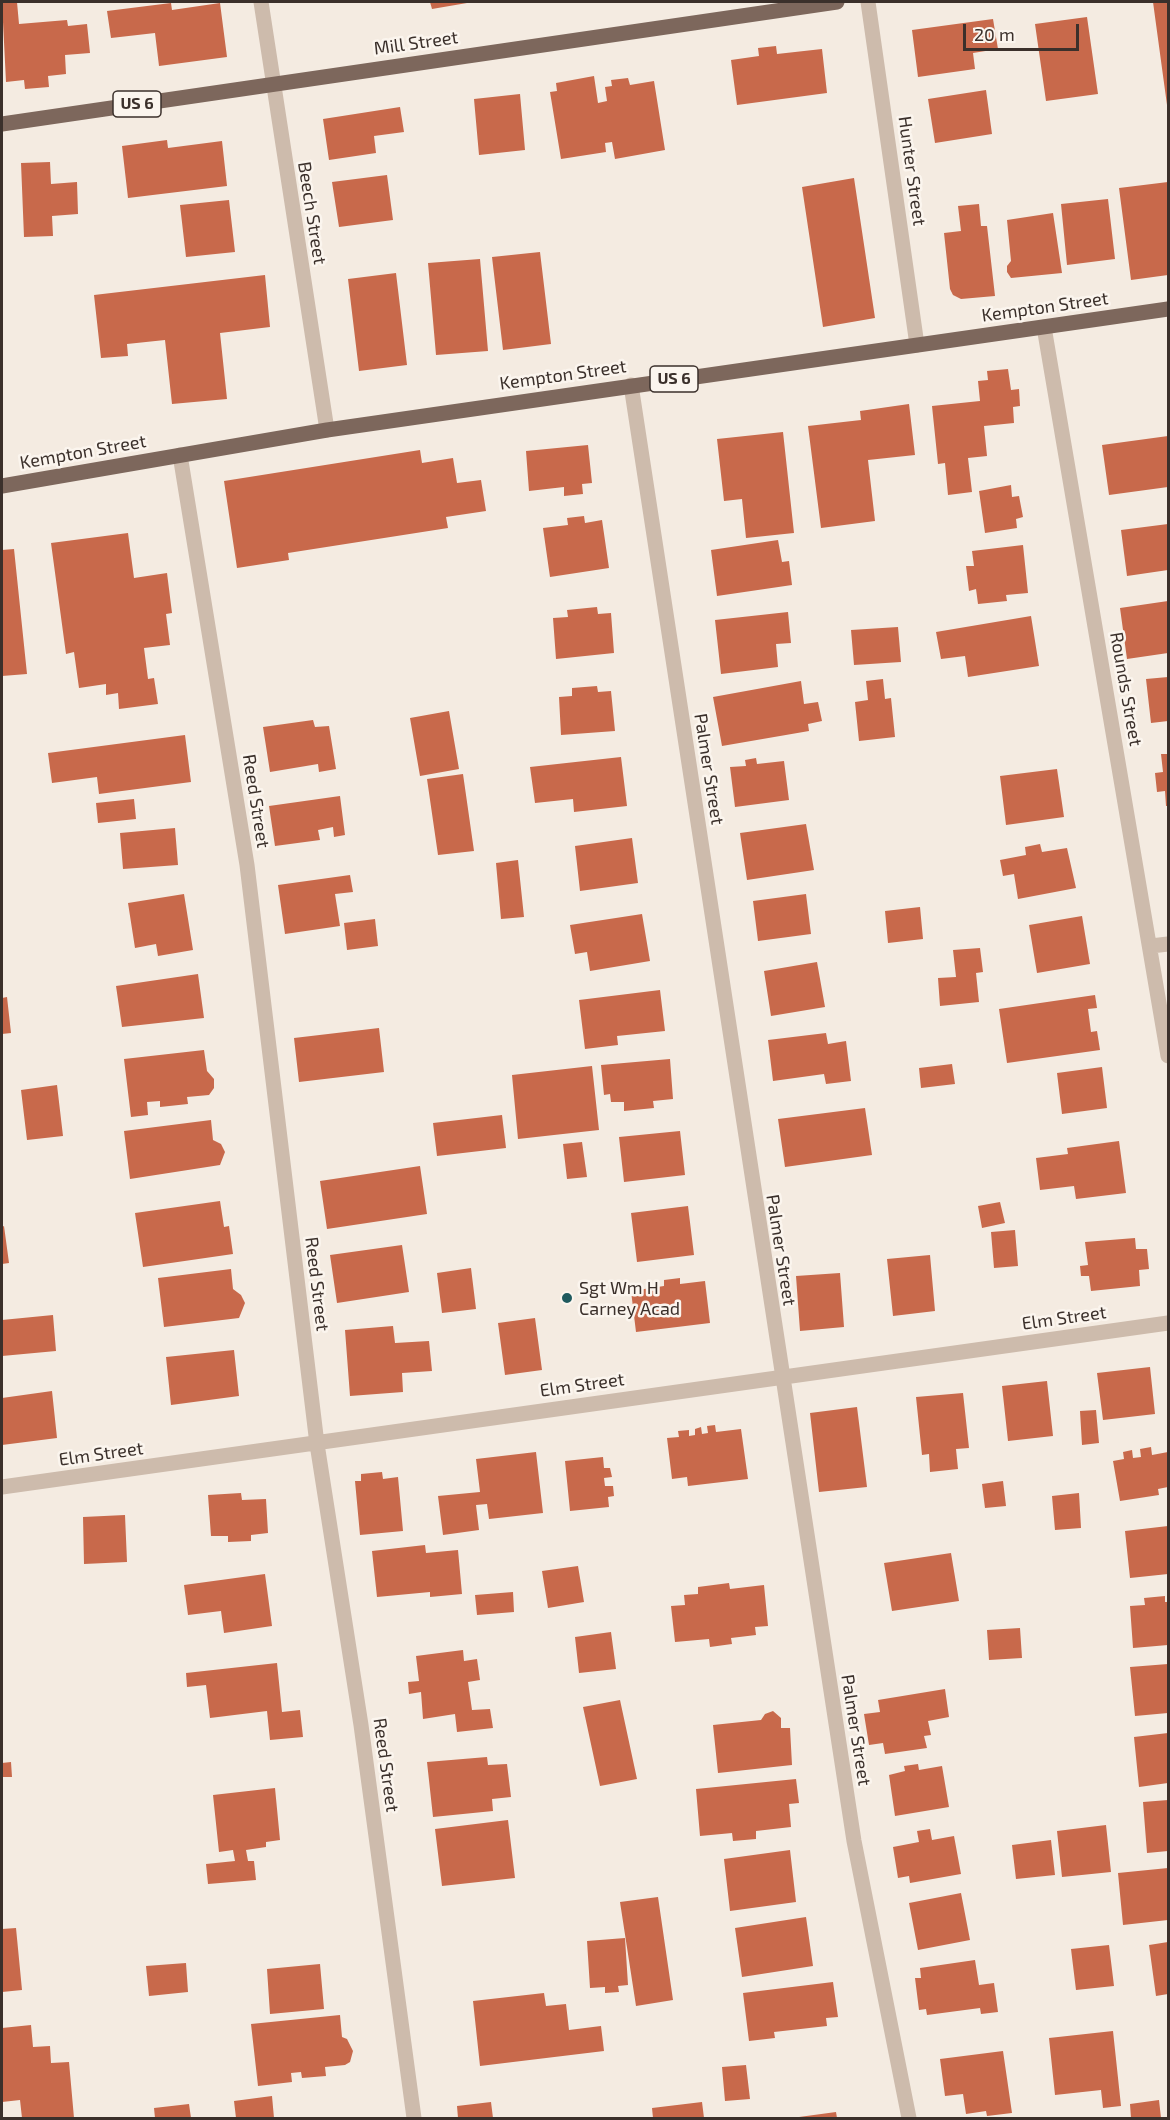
<!DOCTYPE html>
<html>
<head>
<meta charset="utf-8">
<style>
	body { margin:0 }
	#map { position:relative; width:1170px; height:2120px; overflow:hidden; background:#f4ebe1; font-family:"Exo 2",sans-serif }
	canvas { display:block }
	.frame { position:absolute; inset:0; border:3px solid #3b302b; pointer-events:none }
	.scale { position:absolute; left:963px; top:24px; width:116px; height:27px; box-sizing:border-box; border:3px solid #3b302b; border-top:0; padding-left:8px; font-size:18px; line-height:21px; white-space:nowrap; color:#3b302b; -webkit-text-stroke:4px #fbf5ee; paint-order:stroke }
</style>
</head>
<body>
<div id="map">
<canvas width="1170" height="2120"></canvas>
<div class="frame"></div>
<div class="scale">20 m</div>
</div>
<script>
const c = document.querySelector('canvas').getContext('2d');
c.lineJoin = 'round';
function fillPath(path, color) { c.fillStyle = color; c.fill(path, 'evenodd'); }
const toPath = rows => new Path2D(rows.map(r => 'M' + r).join(''));
function trace(path, color, width, dash) { c.strokeStyle = color; c.lineWidth = width; c.lineCap = dash ? 'butt' : 'round'; c.setLineDash(dash || []); c.stroke(path); }
function drawText(font, color, halo, rows, align = 'center') {
  c.font = font + ' "Exo 2",sans-serif'; c.lineWidth = 5; c.setLineDash([]); c.textBaseline = 'middle'; c.strokeStyle = halo; c.fillStyle = color; for (const [text, x, y, turn = 0] of rows) {
    c.save(); c.translate(x, y); c.rotate((+turn || 0) * Math.PI / 180); c.textAlign = isNaN(turn) ? turn : align; if (halo) c.strokeText(text, 0, 0); c.fillText(text, 0, 0); c.restore();
  }
}
fillPath(toPath([
	[2,2,17,2,19,24,67,20,68,26,87,24,90,53,65,55,66,74,48,76,49,87,25,89,24,80,6,82],
	[430,2,467,2,467,3,432,9],
	[1153,2,1168,2,1168,105,1167,105],
	[171,3,172,10,220,3,227,57,159,66,155,33,111,38,107,11],
	[1087,17,1098,94,1046,101,1035,24],
	[993,19,998,49,973,53,975,69,918,77,912,30],
	[776,46,777,54,822,49,827,93,737,105,731,60,759,56,758,48],
	[594,76,598,103,607,101,605,87,612,86,611,80,628,78,630,85,654,81,665,150,615,159,612,142,605,143,606,152,561,159,550,92,557,91,556,83],
	[986,90,992,134,935,143,928,99],
	[520,94,525,150,479,155,474,99],
	[400,107,404,132,374,136,376,153,329,160,323,119],
	[167,140,168,148,222,141,227,186,128,198,122,146],
	[50,162,51,184,77,182,78,214,52,216,53,236,24,237,21,163],
	[387,175,393,220,339,227,332,182],
	[854,178,875,318,823,327,802,187],
	[1168,182,1168,275,1131,280,1119,188],
	[1108,199,1115,259,1067,265,1061,204],
	[229,200,235,252,186,257,180,205],
	[979,204,981,226,987,226,995,296,961,299,953,295,950,289,944,233,961,231,958,206],
	[1053,213,1062,273,1011,278,1007,272,1007,266,1011,261,1007,220],
	[540,252,551,344,503,350,492,257],
	[480,259,488,351,436,355,428,263],
	[396,273,407,365,359,371,348,279],
	[265,275,270,327,220,333,227,399,172,404,165,340,127,344,128,356,101,358,94,295],
	[1008,369,1011,390,1019,389,1020,406,1013,407,1014,423,984,426,987,456,968,458,972,492,948,495,945,463,938,464,932,406,980,401,978,381,988,380,987,371],
	[909,404,915,455,868,460,875,521,821,528,808,426,861,420,860,411],
	[783,432,794,533,746,538,742,499,724,501,717,439],
	[1168,436,1168,487,1109,495,1102,445],
	[588,445,592,483,582,484,583,494,564,496,564,487,529,491,526,451],
	[420,450,422,463,453,458,457,483,481,480,486,511,446,517,448,528,288,553,289,560,237,568,224,481],
	[1011,485,1012,497,1019,496,1023,517,1016,519,1017,528,985,533,979,491],
	[584,516,585,523,602,520,609,568,550,577,543,528,568,525,567,518],
	[1168,524,1168,570,1127,576,1121,530],
	[128,533,134,578,167,573,172,613,166,614,170,645,144,648,148,679,154,678,158,704,119,709,118,693,106,695,106,684,79,688,74,652,66,654,51,543],
	[778,540,782,562,789,561,792,585,717,596,711,550],
	[1023,545,1028,593,1006,595,1007,601,978,604,976,589,969,591,966,566,974,566,972,551],
	[14,549,27,674,2,676,2,550],
	[1168,601,1168,653,1127,659,1120,608],
	[597,607,598,614,611,613,614,653,556,659,553,618,568,617,567,610],
	[788,612,791,643,776,644,778,667,721,674,715,620],
	[1031,616,1039,666,968,677,965,656,941,659,936,632],
	[898,627,901,662,854,665,851,630],
	[1168,677,1168,721,1151,723,1146,679],
	[883,679,885,699,891,698,895,737,859,741,855,702,868,700,866,681],
	[801,681,804,704,818,702,822,721,808,724,809,731,722,746,713,697],
	[597,686,598,692,611,691,615,731,561,735,559,697,572,696,572,688],
	[449,711,459,769,420,776,410,718],
	[313,720,315,727,329,726,336,769,319,772,318,764,270,772,263,727],
	[185,735,191,782,99,794,97,777,52,783,48,753],
	[1161,754,1168,754,1168,806,1166,806,1165,791,1157,792,1155,773,1163,772],
	[621,757,627,806,574,812,573,799,535,803,530,767],
	[756,758,757,764,784,761,789,800,735,807,730,767,746,766,745,760],
	[1057,769,1064,817,1006,825,1000,776],
	[463,774,474,851,438,855,427,779],
	[340,796,345,835,334,837,333,827,318,830,320,840,275,846,269,806],
	[134,799,136,819,98,823,96,803],
	[806,824,814,870,747,880,740,833],
	[175,828,178,865,123,869,120,833],
	[632,838,638,883,580,891,575,846],
	[1040,844,1042,852,1067,848,1076,888,1018,899,1014,874,1003,876,1000,860,1026,855,1025,847],
	[518,860,524,917,501,919,496,863],
	[350,875,353,892,335,894,340,926,285,934,278,885],
	[184,894,193,950,158,956,156,944,135,948,128,903],
	[806,894,811,934,758,941,753,901],
	[920,907,923,939,888,943,885,911],
	[642,914,650,961,590,971,587,952,575,954,570,925],
	[1082,916,1090,964,1037,973,1029,925],
	[375,919,378,946,347,950,344,923],
	[980,948,983,972,976,973,979,1002,940,1006,938,978,956,977,953,950],
	[817,962,825,1007,771,1016,764,971],
	[198,974,204,1018,122,1027,116,986],
	[660,990,665,1031,617,1036,618,1045,585,1049,579,1000],
	[1095,995,1097,1008,1088,1009,1091,1032,1097,1031,1100,1050,1007,1063,999,1009],
	[7,997,11,1033,2,1034,2,998],
	[379,1028,384,1072,299,1082,294,1038],
	[826,1033,828,1044,846,1041,851,1081,826,1084,824,1074,773,1081,768,1040],
	[204,1050,207,1071,214,1079,214,1088,209,1095,187,1097,188,1104,160,1107,160,1101,147,1102,148,1115,131,1117,124,1059],
	[670,1059,673,1099,653,1101,654,1108,624,1111,624,1102,611,1102,610,1094,604,1095,601,1065],
	[952,1064,955,1084,921,1088,919,1068],
	[592,1066,599,1130,518,1139,512,1075],
	[1102,1067,1107,1108,1062,1114,1057,1073],
	[57,1085,63,1136,27,1140,21,1090],
	[865,1108,872,1155,785,1167,778,1119],
	[502,1115,506,1148,437,1156,433,1123],
	[211,1120,213,1140,221,1144,225,1152,220,1165,130,1179,124,1131],
	[680,1131,685,1175,624,1182,619,1137],
	[1119,1141,1126,1193,1076,1199,1074,1186,1040,1190,1036,1158,1068,1154,1067,1148],
	[582,1142,587,1177,567,1179,563,1144],
	[420,1166,427,1214,327,1229,320,1181],
	[220,1201,224,1227,229,1226,233,1254,143,1267,135,1213],
	[1000,1202,1005,1223,982,1228,978,1206],
	[688,1206,694,1255,637,1262,631,1213],
	[4,1226,9,1263,2,1264,2,1227],
	[1015,1230,1018,1266,994,1268,991,1232],
	[1135,1238,1136,1249,1147,1249,1149,1269,1139,1270,1140,1286,1091,1291,1089,1276,1081,1276,1080,1266,1088,1265,1085,1242],
	[402,1245,409,1292,337,1303,330,1255],
	[930,1255,935,1311,893,1316,887,1259],
	[471,1268,476,1309,442,1313,437,1273],
	[231,1269,233,1289,241,1295,245,1303,239,1318,164,1327,158,1278],
	[840,1273,844,1327,800,1331,796,1276],
	[680,1278,680,1284,705,1281,710,1323,636,1332,631,1291,664,1286,664,1280],
	[53,1315,56,1351,2,1356,2,1320],
	[535,1318,542,1370,505,1375,498,1323],
	[393,1326,395,1343,429,1341,432,1371,402,1373,403,1392,350,1396,345,1330],
	[234,1350,239,1396,171,1405,166,1357],
	[1150,1367,1155,1414,1103,1420,1097,1373],
	[1047,1381,1053,1436,1008,1441,1002,1386],
	[52,1391,57,1438,2,1445,2,1398],
	[963,1393,969,1448,956,1449,958,1469,930,1472,929,1454,922,1455,916,1397],
	[857,1407,867,1487,819,1492,810,1413],
	[1096,1410,1099,1443,1082,1445,1080,1411],
	[715,1425,716,1432,741,1429,748,1479,688,1486,687,1477,672,1479,667,1438,679,1437,678,1431,689,1430,689,1436,695,1435,695,1429,701,1427,702,1434,708,1433,707,1426],
	[1151,1447,1152,1455,1168,1452,1168,1487,1158,1489,1159,1495,1120,1501,1113,1461,1124,1459,1123,1452,1132,1450,1133,1458,1141,1457,1140,1449],
	[536,1452,543,1513,489,1519,487,1504,476,1505,479,1530,443,1535,438,1496,480,1492,476,1459],
	[603,1457,604,1468,610,1468,612,1477,604,1478,605,1486,613,1486,614,1496,608,1497,609,1507,570,1511,565,1461],
	[382,1472,383,1479,398,1477,403,1531,360,1535,355,1481,361,1481,361,1474],
	[1003,1481,1006,1506,985,1508,982,1484],
	[241,1493,242,1500,266,1499,268,1533,251,1535,251,1541,228,1542,228,1536,211,1536,208,1495],
	[1079,1493,1081,1528,1055,1530,1052,1496],
	[125,1515,127,1562,84,1564,83,1517],
	[1168,1526,1168,1574,1130,1578,1125,1531],
	[425,1545,426,1553,458,1550,462,1594,430,1597,430,1592,377,1597,372,1551],
	[951,1553,959,1601,892,1611,884,1563],
	[578,1566,584,1602,548,1608,542,1571],
	[265,1574,272,1626,224,1633,221,1611,188,1615,184,1585],
	[729,1583,730,1589,764,1585,768,1626,755,1627,756,1635,731,1638,732,1644,710,1647,709,1639,675,1642,671,1606,685,1605,684,1595,698,1594,698,1587],
	[513,1592,514,1612,477,1615,475,1595],
	[1165,1596,1165,1602,1168,1602,1168,1645,1133,1648,1130,1606,1145,1605,1144,1598],
	[1020,1628,1022,1658,989,1660,987,1630],
	[611,1632,616,1669,579,1673,575,1637],
	[463,1650,464,1661,477,1659,480,1680,468,1682,472,1710,490,1709,493,1728,457,1732,455,1714,423,1719,421,1692,409,1694,408,1682,419,1681,416,1656],
	[277,1663,282,1712,300,1710,303,1737,270,1740,267,1711,210,1718,206,1685,187,1687,186,1673],
	[1168,1664,1168,1713,1135,1716,1130,1667],
	[945,1689,949,1717,928,1721,931,1735,924,1736,927,1748,885,1754,883,1743,869,1745,864,1714,880,1712,878,1700],
	[620,1700,637,1779,600,1786,583,1707],
	[773,1711,781,1718,781,1728,790,1728,792,1765,718,1773,713,1725,761,1720,765,1714],
	[1168,1733,1168,1783,1139,1787,1134,1737],
	[487,1757,488,1765,507,1764,511,1797,492,1799,493,1811,433,1817,427,1762],
	[11,1762,12,1777,2,1777,2,1763],
	[918,1764,919,1770,942,1766,949,1807,895,1816,889,1775,905,1771,904,1766],
	[796,1779,799,1803,789,1804,791,1827,756,1831,756,1839,733,1841,732,1833,700,1836,696,1789],
	[275,1788,280,1840,266,1842,266,1847,246,1850,248,1861,254,1861,256,1880,208,1884,206,1864,235,1861,233,1850,219,1852,213,1795],
	[1168,1800,1168,1851,1147,1853,1143,1802],
	[508,1820,515,1878,442,1886,435,1829],
	[1106,1825,1111,1872,1062,1877,1057,1831],
	[930,1829,932,1840,954,1836,961,1874,910,1883,909,1876,898,1878,893,1847,919,1842,917,1831],
	[1051,1840,1055,1875,1016,1879,1012,1845],
	[790,1850,796,1902,730,1911,724,1859],
	[1168,1868,1168,1920,1123,1925,1118,1873],
	[961,1893,970,1940,918,1950,909,1903],
	[658,1897,673,2000,636,2006,620,1902],
	[806,1917,813,1966,742,1977,735,1928],
	[16,1928,22,1990,2,1992,2,1929],
	[625,1938,628,1985,618,1986,619,1992,605,1993,605,1987,590,1988,587,1941],
	[1168,1942,1168,1994,1156,1996,1149,1945],
	[1109,1945,1114,1986,1076,1990,1071,1949],
	[975,1960,979,1985,994,1983,998,2012,981,2014,980,2008,927,2015,926,2009,919,2010,915,1978,921,1978,920,1968],
	[186,1963,188,1992,149,1996,146,1966],
	[320,1964,324,2009,270,2014,267,1969],
	[833,1982,838,2017,826,2018,827,2026,774,2032,775,2038,749,2041,743,1993],
	[544,1993,546,2006,566,2004,569,2030,601,2026,604,2051,480,2066,473,2001],
	[340,2015,342,2037,347,2039,353,2051,350,2062,345,2065,325,2067,326,2076,302,2078,301,2072,291,2073,292,2082,258,2086,251,2024],
	[31,2025,33,2047,50,2046,51,2063,69,2062,74,2118,22,2118,20,2100,2,2102,2,2028],
	[1113,2031,1121,2106,1103,2108,1101,2090,1055,2095,1049,2038],
	[1003,2051,1012,2113,987,2116,986,2111,966,2114,963,2094,945,2096,940,2059],
	[746,2065,750,2099,725,2101,722,2067],
	[272,2096,274,2118,236,2118,234,2101],
	[1159,2100,1161,2118,1131,2118,1130,2104],
	[491,2102,493,2118,458,2118,457,2106],
	[702,2102,704,2118,653,2118,652,2108],
	[189,2104,191,2118,155,2118,154,2108],
	[836,2112,837,2118,799,2118,799,2117]
]), '#c8694b');
trace(toPath([
	[261,2,327,430],
	[868,2,917,345],
	[1044,327,1168,1056],
	[631,385,854,1841,909,2118],
	[180,455,247,865,317,1444,361,1725,414,2118],
	[1151,946,1168,944],
	[2,1487,1168,1323]
]), '#cdbbac', 15);
trace(toPath([
	[2,124,837,2],
	[2,486,327,430,1168,309]
]), '#7d675c', 15);
for (const [x, y, r, color] of [
	[567,1298,6,"#1f5a5e"]
]) { const dot = new Path2D(); dot.arc(x, y, r, 0, 2 * Math.PI); c.fillStyle = color; c.fill(dot); trace(dot, '#fbf5ee', 2); }
for (const [x, y, w] of [
	[137,104,48],
	[674,379,48]
]) { const box = new Path2D(); box.roundRect(x - w / 2, y - 13, w, 26, 4.5); c.fillStyle = '#fbf5ee'; c.fill(box); trace(box, '#3b302b', 1.5); }
drawText('bold 16px', '#3b302b', null, [
	["US 6",137,104],
	["US 6",674,379]
]);
drawText('18px', '#3b302b', '#fbf5ee', [
	["Mill Street",416,43,-8],
	["Hunter Street",912,171,82],
	["Beech Street",312,213,81],
	["Kempton Street",1045,307,-8],
	["Kempton Street",563,375,-8],
	["Kempton Street",83,452,-10],
	["Rounds Street",1126,689,80],
	["Palmer Street",709,769,81],
	["Reed Street",256,801,81],
	["Palmer Street",781,1250,81],
	["Reed Street",317,1284,83],
	["Elm Street",1064,1318,-8],
	["Elm Street",582,1385,-8],
	["Elm Street",101,1454,-8],
	["Palmer Street",856,1730,81],
	["Reed Street",386,1765,82]
]);
drawText('18px', '#3b302b', '#fbf5ee', [
	["Sgt Wm H",579,1288],
	["Carney Acad",579,1309]
], 'left');
</script>
</body>
</html>
